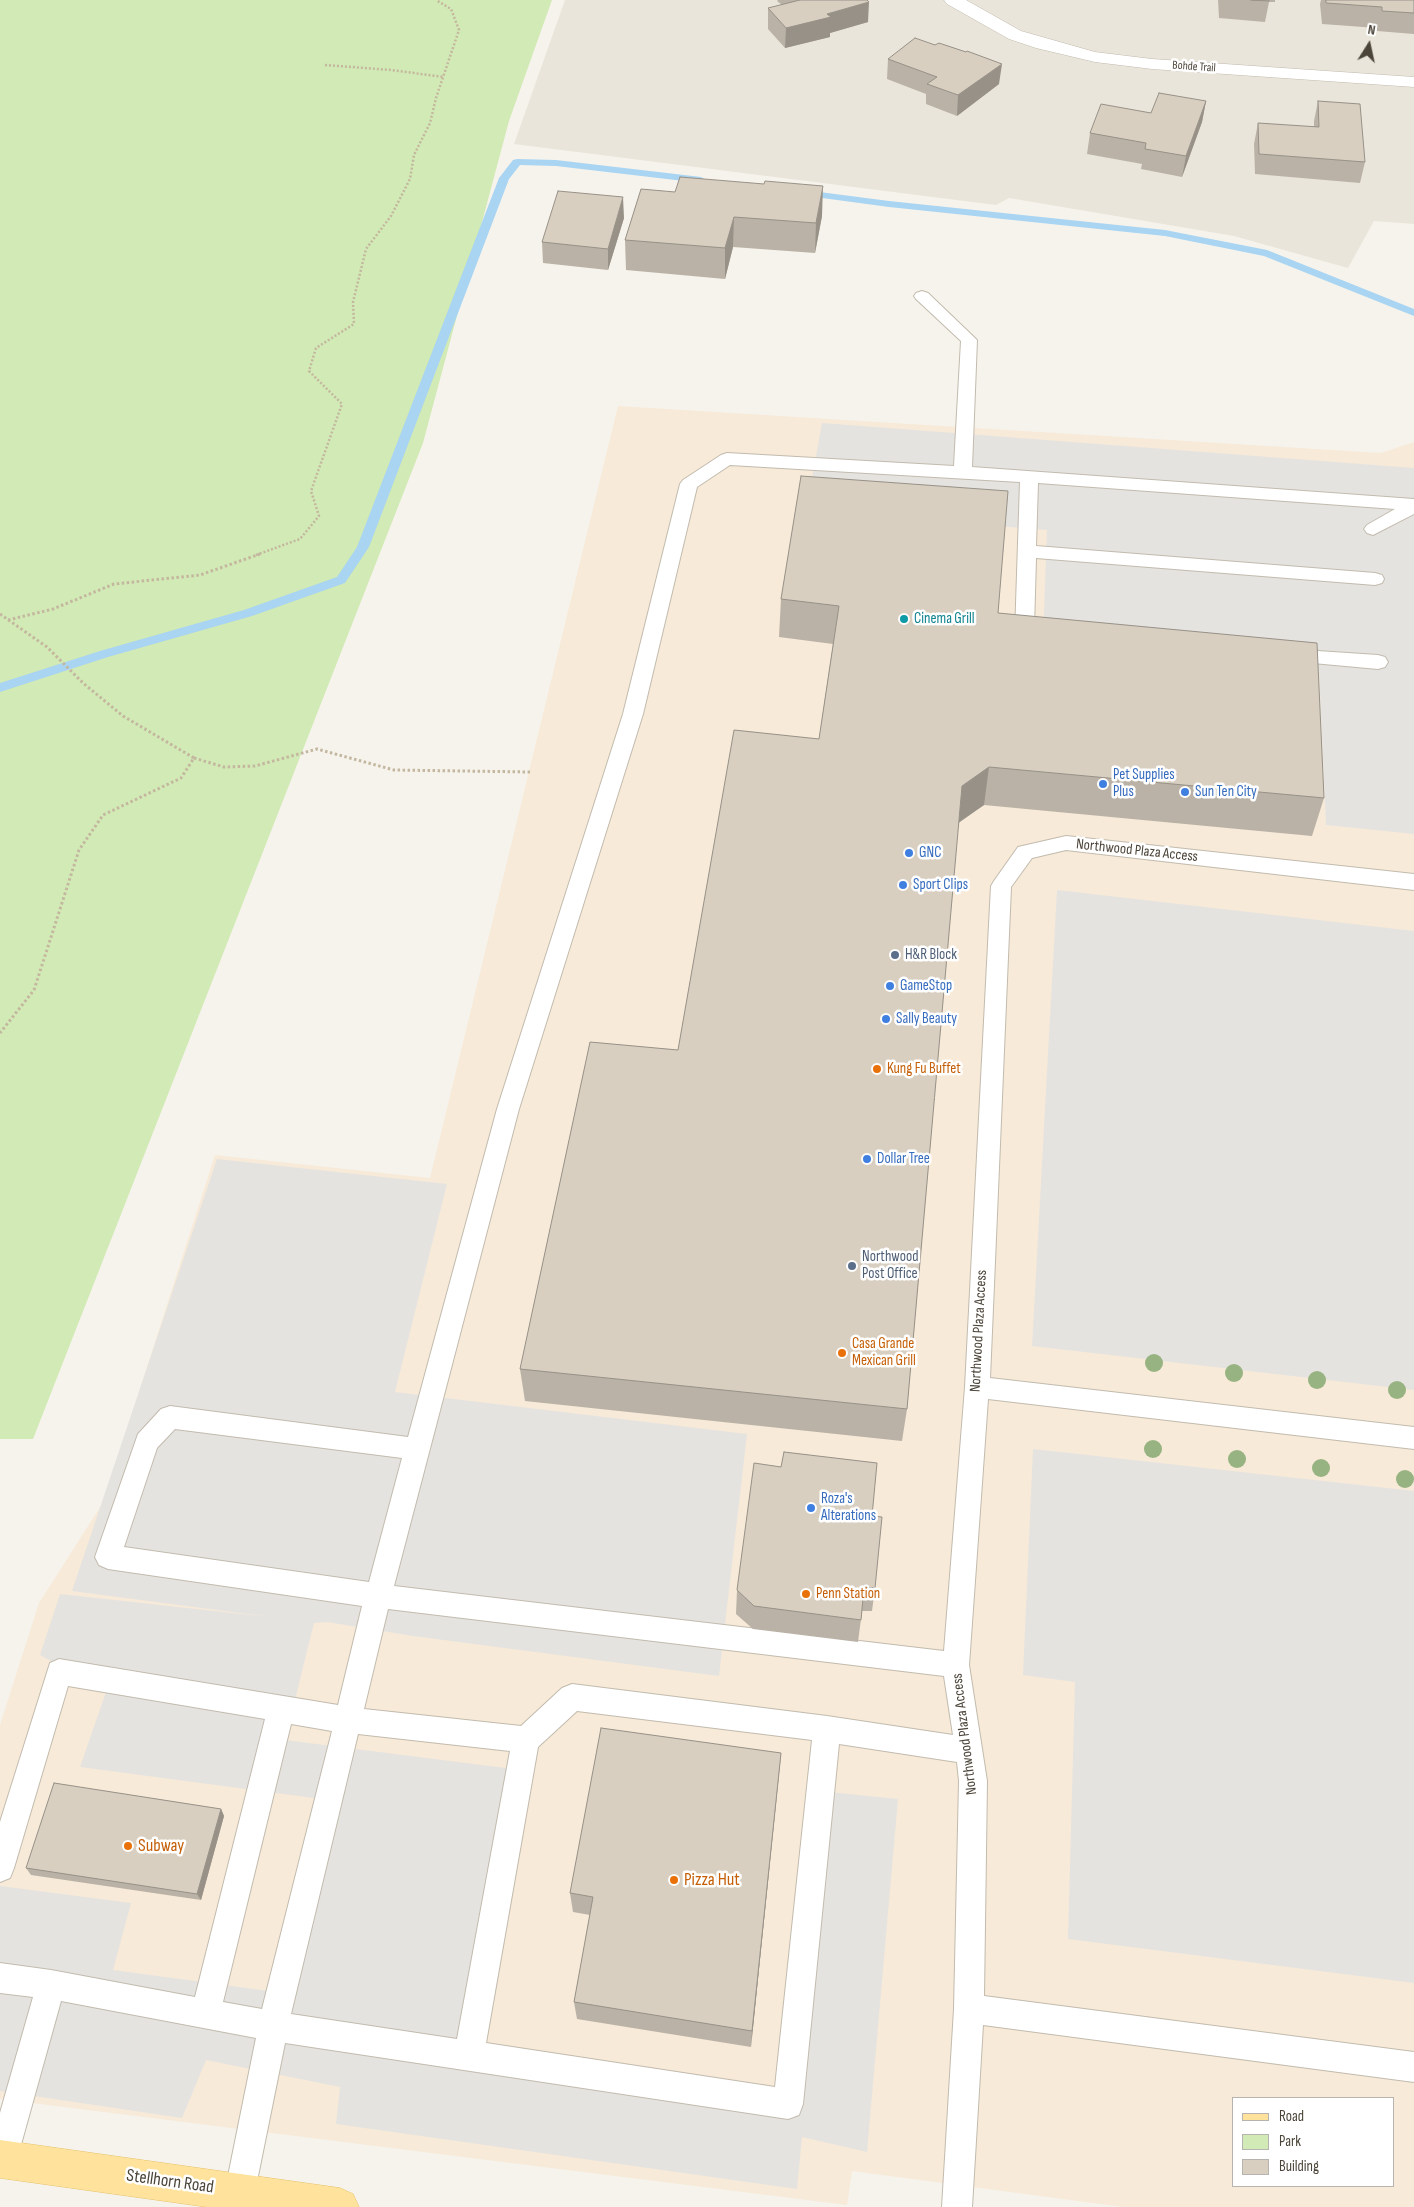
<!DOCTYPE html>
<html>
<head>
<meta charset="utf-8">
<style>
	body { margin:0 }
	#map { position:relative; width:1414px; height:2207px; overflow:hidden; background:#f6f3ec; font-family:"Sofia Sans Condensed",sans-serif }
	canvas { display:block }
	.legend { position:absolute; left:1232px; top:2097px; width:162px; height:90px; box-sizing:border-box; background:#fff; border:1px solid #b7b4b0; margin:0; padding:6px 9px; list-style:none; font-size:15px; color:#4b4439 }
	.legend li { display:flex; align-items:center; gap:10px; height:25px }
	.legend b { width:25px; border:1px solid #b7b4b0 }
	.north { position:absolute; left:1344px; top:20px; width:50px; height:50px; -webkit-text-stroke:4px #fff; paint-order:stroke; rotate:10deg; font-size:14px; font-weight:700; line-height:20px; text-align:center; color:#4b4439 }
	.north::after { content:''; display:block; margin:auto; width:18px; height:22px; background:#4b4439; clip-path:polygon(50% 0,100% 100%,50% 72%,0 100%) }
</style>
</head>
<body>
<div id="map">
<canvas width="1414" height="2207"></canvas>
<ul class="legend">
<li><b style="height:6px;background:#ffe39c"></b>Road</li>
<li><b style="height:14px;background:#d2eab5"></b>Park</li>
<li><b style="height:14px;background:#d8cfc1"></b>Building</li>
</ul>
<div class="north">N</div>
</div>
<script>
const c = document.querySelector('canvas').getContext('2d');
c.lineJoin = 'round';
function fillPath(path, color) { c.fillStyle = color; c.fill(path, 'evenodd'); }
const toPath = rows => new Path2D(rows.map(r => 'M' + r).join(''));
function trace(path, color, width, dash) { c.strokeStyle = color; c.lineWidth = width; c.lineCap = dash ? 'butt' : 'round'; c.setLineDash(dash || []); c.stroke(path); }
function drawText(font, color, halo, rows, align = 'center') {
  c.font = font + ' "Sofia Sans Condensed",sans-serif'; c.lineWidth = 5; c.setLineDash([]); c.textBaseline = 'middle'; c.strokeStyle = halo; c.fillStyle = color; for (const [text, x, y, turn = 0] of rows) {
    c.save(); c.translate(x, y); c.rotate((+turn || 0) * Math.PI / 180); c.textAlign = isNaN(turn) ? turn : align; if (halo) c.strokeText(text, 0, 0); c.fillText(text, 0, 0); c.restore();
  }
}
fillPath(toPath([
	[565,0,1414,0,1414,224,1374,221,1348,268,1234,236,1009,198,996,205,514,144]
]), '#eae5da');
fillPath(toPath([
	[618,406,1381,453,1414,442,1414,2207,1123,2207,852,2171,847,2205,0,2099,0,1725,39,1603,104,1501,215,1155,430,1178],
	[1233,2098,1393,2098,1393,2186,1233,2186]
]), '#f7ead8');
fillPath(toPath([
	[0,0,552,0,509,121,423,443,33,1439,0,1439]
]), '#d2eab5');
fillPath(toPath([
	[822,423,1414,468,1414,834,1326,825,1319,669,1043,639,1047,530,806,511],
	[1057,890,1414,931,1414,1390,1032,1346],
	[217,1159,447,1184,395,1392,747,1434,719,1676,413,1636,327,1622,314,1623,285,1740,529,1771,481,2050,780,2090,810,1790,898,1799,867,2152,802,2137,797,2189,336,2124,340,2087,206,2060,182,2118,0,2091,0,1886,131,1903,113,1970,269,1991,314,1798,80,1767,106,1692,40,1655,60,1594,270,1617,72,1591],
	[1033,1449,1414,1491,1414,1983,1068,1939,1075,1682,1023,1675]
]), '#e5e3e0');
fillPath(toPath([
	[517,159,556,160,701,177,706,180,701,183,556,166,520,165,509,179,369,547,345,583,252,616,108,657,0,692,0,683,100,651,244,610,337,577,357,547,499,178,513,160,517,159],
	[804,190,889,201,1165,230,1267,250,1414,309,1414,316,1264,256,1165,236,889,207,800,195,799,193,804,190]
]), '#a9d4f2');
const lane = toPath([
	[922,291,928,293,977,340,972,467,1414,499,1414,514,1373,535,1367,533,1364,529,1367,525,1395,509,1038,483,1036,546,1375,573,1382,575,1384,579,1382,583,1375,585,1036,558,1034,628,1043,630,1045,635,1043,640,1036,641,1017,638,1015,634,1020,482,730,465,697,487,643,714,519,1109,394,1586,944,1651,965,1387,991,886,994,881,1018,847,1066,836,1414,874,1414,890,1066,850,1032,858,1011,887,990,1378,1414,1427,1414,1449,988,1399,969,1665,987,1781,984,1996,1414,2052,1414,2082,983,2025,972,2207,942,2207,954,2009,959,1781,957,1762,839,1744,803,2104,799,2115,788,2119,285,2043,255,2191,251,2202,240,2206,229,2202,225,2191,256,2038,61,2001,17,2159,13,2170,0,2173,0,2113,33,1997,0,1993,0,1963,51,1970,195,1997,265,1719,68,1686,14,1868,10,1878,0,1882,0,1822,50,1663,59,1659,338,1705,362,1606,108,1569,99,1565,95,1557,138,1434,161,1409,170,1406,408,1437,497,1109,623,714,680,484,683,480,721,455,727,453,954,466,961,341,916,299,914,296,916,293,922,291],
	[175,1429,402,1458,369,1582,124,1547,157,1448,175,1429],
	[388,1609,944,1676,953,1735,827,1716,572,1684,562,1688,521,1726,364,1709,388,1609],
	[577,1711,812,1740,775,2087,486,2043,538,1747,577,1711],
	[291,1724,332,1731,262,2009,223,2002,291,1724],
	[358,1734,510,1751,457,2039,291,2014,358,1734],
	[1287,649,1378,655,1385,657,1388,662,1385,667,1378,669,1280,660,1277,655,1280,650,1287,649]
]);
const street = toPath([
	[944,0,966,0,1021,31,1095,52,1152,59,1414,77,1414,87,1152,69,1095,62,1036,48,1009,39,947,4,944,0]
]);
const primary = toPath([
	[0,2140,340,2188,353,2194,359,2207,207,2207,0,2178,0,2140]
]);
trace(lane, '#c2bbae', 2);
trace(street, '#c2bbae', 1);
trace(primary, '#e6c16a', 1);
trace(toPath([
	[325,65,391,70,444,77],
	[256,555,300,539,319,516,311,491,342,404,309,371,316,348,354,324,353,302,366,249,391,216,410,179,414,155,430,123,436,98,459,30,451,9,436,0]
]), '#c4b79f', 2.5, [2, 2]);
trace(toPath([
	[0,614,47,647,83,683,123,716,194,758,181,778,103,815,79,850,34,990,0,1033],
	[8,620,53,609,114,584,200,575,260,554],
	[194,758,224,767,255,766,317,749,394,770,531,772]
]), '#c4b79f', 3, [2.5, 2.5]);
fillPath(lane, '#fff');
fillPath(street, '#fff');
fillPath(primary, '#ffe39c');
c.fillStyle = '#97b381';
for (const [x, y] of [
	[1154,1363],
	[1234,1373],
	[1317,1380],
	[1397,1390],
	[1153,1449],
	[1237,1459],
	[1321,1468],
	[1405,1479]
]) { c.beginPath(); c.arc(x, y, 9, 0, 2 * Math.PI); c.fill(); }
fillPath(toPath([
	[778,0,867,0,868,22,830,33,830,37,785,48,768,29,768,8,782,5,777,1],
	[1218,0,1275,0,1275,2,1269,2,1265,22,1219,18],
	[1321,0,1414,0,1414,34,1377,31,1377,28,1322,24,1320,4],
	[888,59,999,84,957,116,926,104,926,94,887,79],
	[1206,101,1202,122,1182,177,1141,169,1142,164,1087,154,1090,133,1151,113],
	[1318,101,1365,162,1360,183,1255,174,1254,144,1258,123,1314,127,1314,121],
	[641,189,822,216,815,253,733,247,725,279,626,270,625,240],
	[624,218,608,270,543,263,542,242],
	[781,599,998,613,1324,798,1312,836,984,805,958,822,907,1409,902,1441,525,1401,520,1369,678,1050,819,739,833,644,779,637],
	[872,1516,875,1588,872,1611,862,1611,858,1642,753,1629,736,1614,737,1590],
	[781,1753,779,1774,751,2047,577,2019,574,2002,590,1915,573,1912,570,1893],
	[221,1809,224,1816,201,1900,31,1875,26,1868]
]), '#bab2a6');
fillPath(toPath([
	[869,2,868,22,830,33,830,37,785,48,786,28,827,14],
	[1002,64,999,84,957,116,958,95],
	[1206,101,1202,122,1182,177,1186,156],
	[823,186,822,216,815,253,816,223],
	[623,197,624,218,608,270,608,249],
	[734,217,733,247,725,279,725,248],
	[989,767,984,805,957,824,962,786],
	[781,1753,779,1774,751,2047,752,2031],
	[221,1809,224,1816,201,1900,197,1894]
]), '#979187');
const building = toPath([
	[800,0,867,0,869,2,827,14,831,17,786,28,768,8,800,0],
	[1251,0,1269,0,1269,1,1251,0],
	[1326,0,1414,0,1414,13,1382,11,1382,7,1326,3,1326,0],
	[915,38,935,45,939,43,966,52,967,51,1002,64,958,95,927,84,937,77,888,59,915,38],
	[1159,93,1206,101,1186,156,1145,149,1146,143,1090,133,1101,104,1151,113,1159,93],
	[1318,101,1360,104,1365,162,1259,154,1258,123,1319,127,1318,101],
	[680,177,764,184,765,181,823,186,816,223,734,217,725,248,625,240,641,189,675,192,680,177],
	[558,191,623,197,608,249,542,242,558,191],
	[801,476,1008,491,998,613,1317,643,1324,798,989,767,962,786,907,1409,520,1369,590,1042,678,1050,734,730,819,739,839,606,781,599,801,476],
	[784,1452,877,1463,872,1516,882,1517,875,1588,864,1587,861,1620,754,1606,737,1590,754,1463,781,1467,784,1452],
	[601,1728,781,1753,752,2031,574,2002,593,1897,570,1893,601,1728],
	[54,1783,221,1809,197,1894,26,1868,54,1783]
]);
fillPath(building, '#d8cfc1');
trace(building, '#979187', 1);
for (const [x, y, r, color] of [
	[904,619,5,"#0f9aa8"],
	[1103,784,5,"#3f7fe0"],
	[1185,792,5,"#3f7fe0"],
	[909,853,5,"#3f7fe0"],
	[903,885,5,"#3f7fe0"],
	[895,955,5,"#5c6f8a"],
	[890,986,5,"#3f7fe0"],
	[886,1019,5,"#3f7fe0"],
	[877,1069,5,"#e8710a"],
	[867,1159,5,"#3f7fe0"],
	[852,1266,5,"#5c6f8a"],
	[842,1353,5,"#e8710a"],
	[811,1508,5,"#3f7fe0"],
	[806,1594,5,"#e8710a"],
	[128,1846,5,"#e8710a"],
	[674,1880,5,"#e8710a"]
]) { const dot = new Path2D(); dot.arc(x, y, r, 0, 2 * Math.PI); c.fillStyle = color; c.fill(dot); trace(dot, '#fff', 2); }
drawText('12px', '#4b4439', '#fff', [
	["Bohde Trail",1194,67,4]
]);
drawText('15px', '#0d838f', '#fff', [
	["Cinema Grill",914,619]
], 'left');
drawText('15px', '#366cbe', '#fff', [
	["Pet Supplies",1113,775],
	["Plus",1113,792],
	["Sun Ten City",1195,792],
	["GNC",919,853],
	["Sport Clips",913,885],
	["GameStop",900,986],
	["Sally Beauty",896,1019],
	["Dollar Tree",877,1159],
	["Roza's",821,1499],
	["Alterations",821,1516]
], 'left');
drawText('15px', '#4b4439', '#fff', [
	["Northwood Plaza Access",1137,851,6],
	["Northwood Plaza Access",979,1331,-87],
	["Northwood Plaza Access",965,1734,-97]
]);
drawText('15px', '#4e5e75', '#fff', [
	["H&R Block",905,955],
	["Northwood",862,1257],
	["Post Office",862,1274]
], 'left');
drawText('15px', '#c56008', '#fff', [
	["Kung Fu Buffet",887,1069],
	["Casa Grande",852,1344],
	["Mexican Grill",852,1361],
	["Penn Station",816,1594]
], 'left');
drawText('18px', '#c56008', '#fff', [
	["Subway",138,1846],
	["Pizza Hut",684,1880]
], 'left');
drawText('18px', '#4b4439', '#fff', [
	["Stellhorn Road",170,2182,8]
]);
</script>
</body>
</html>
